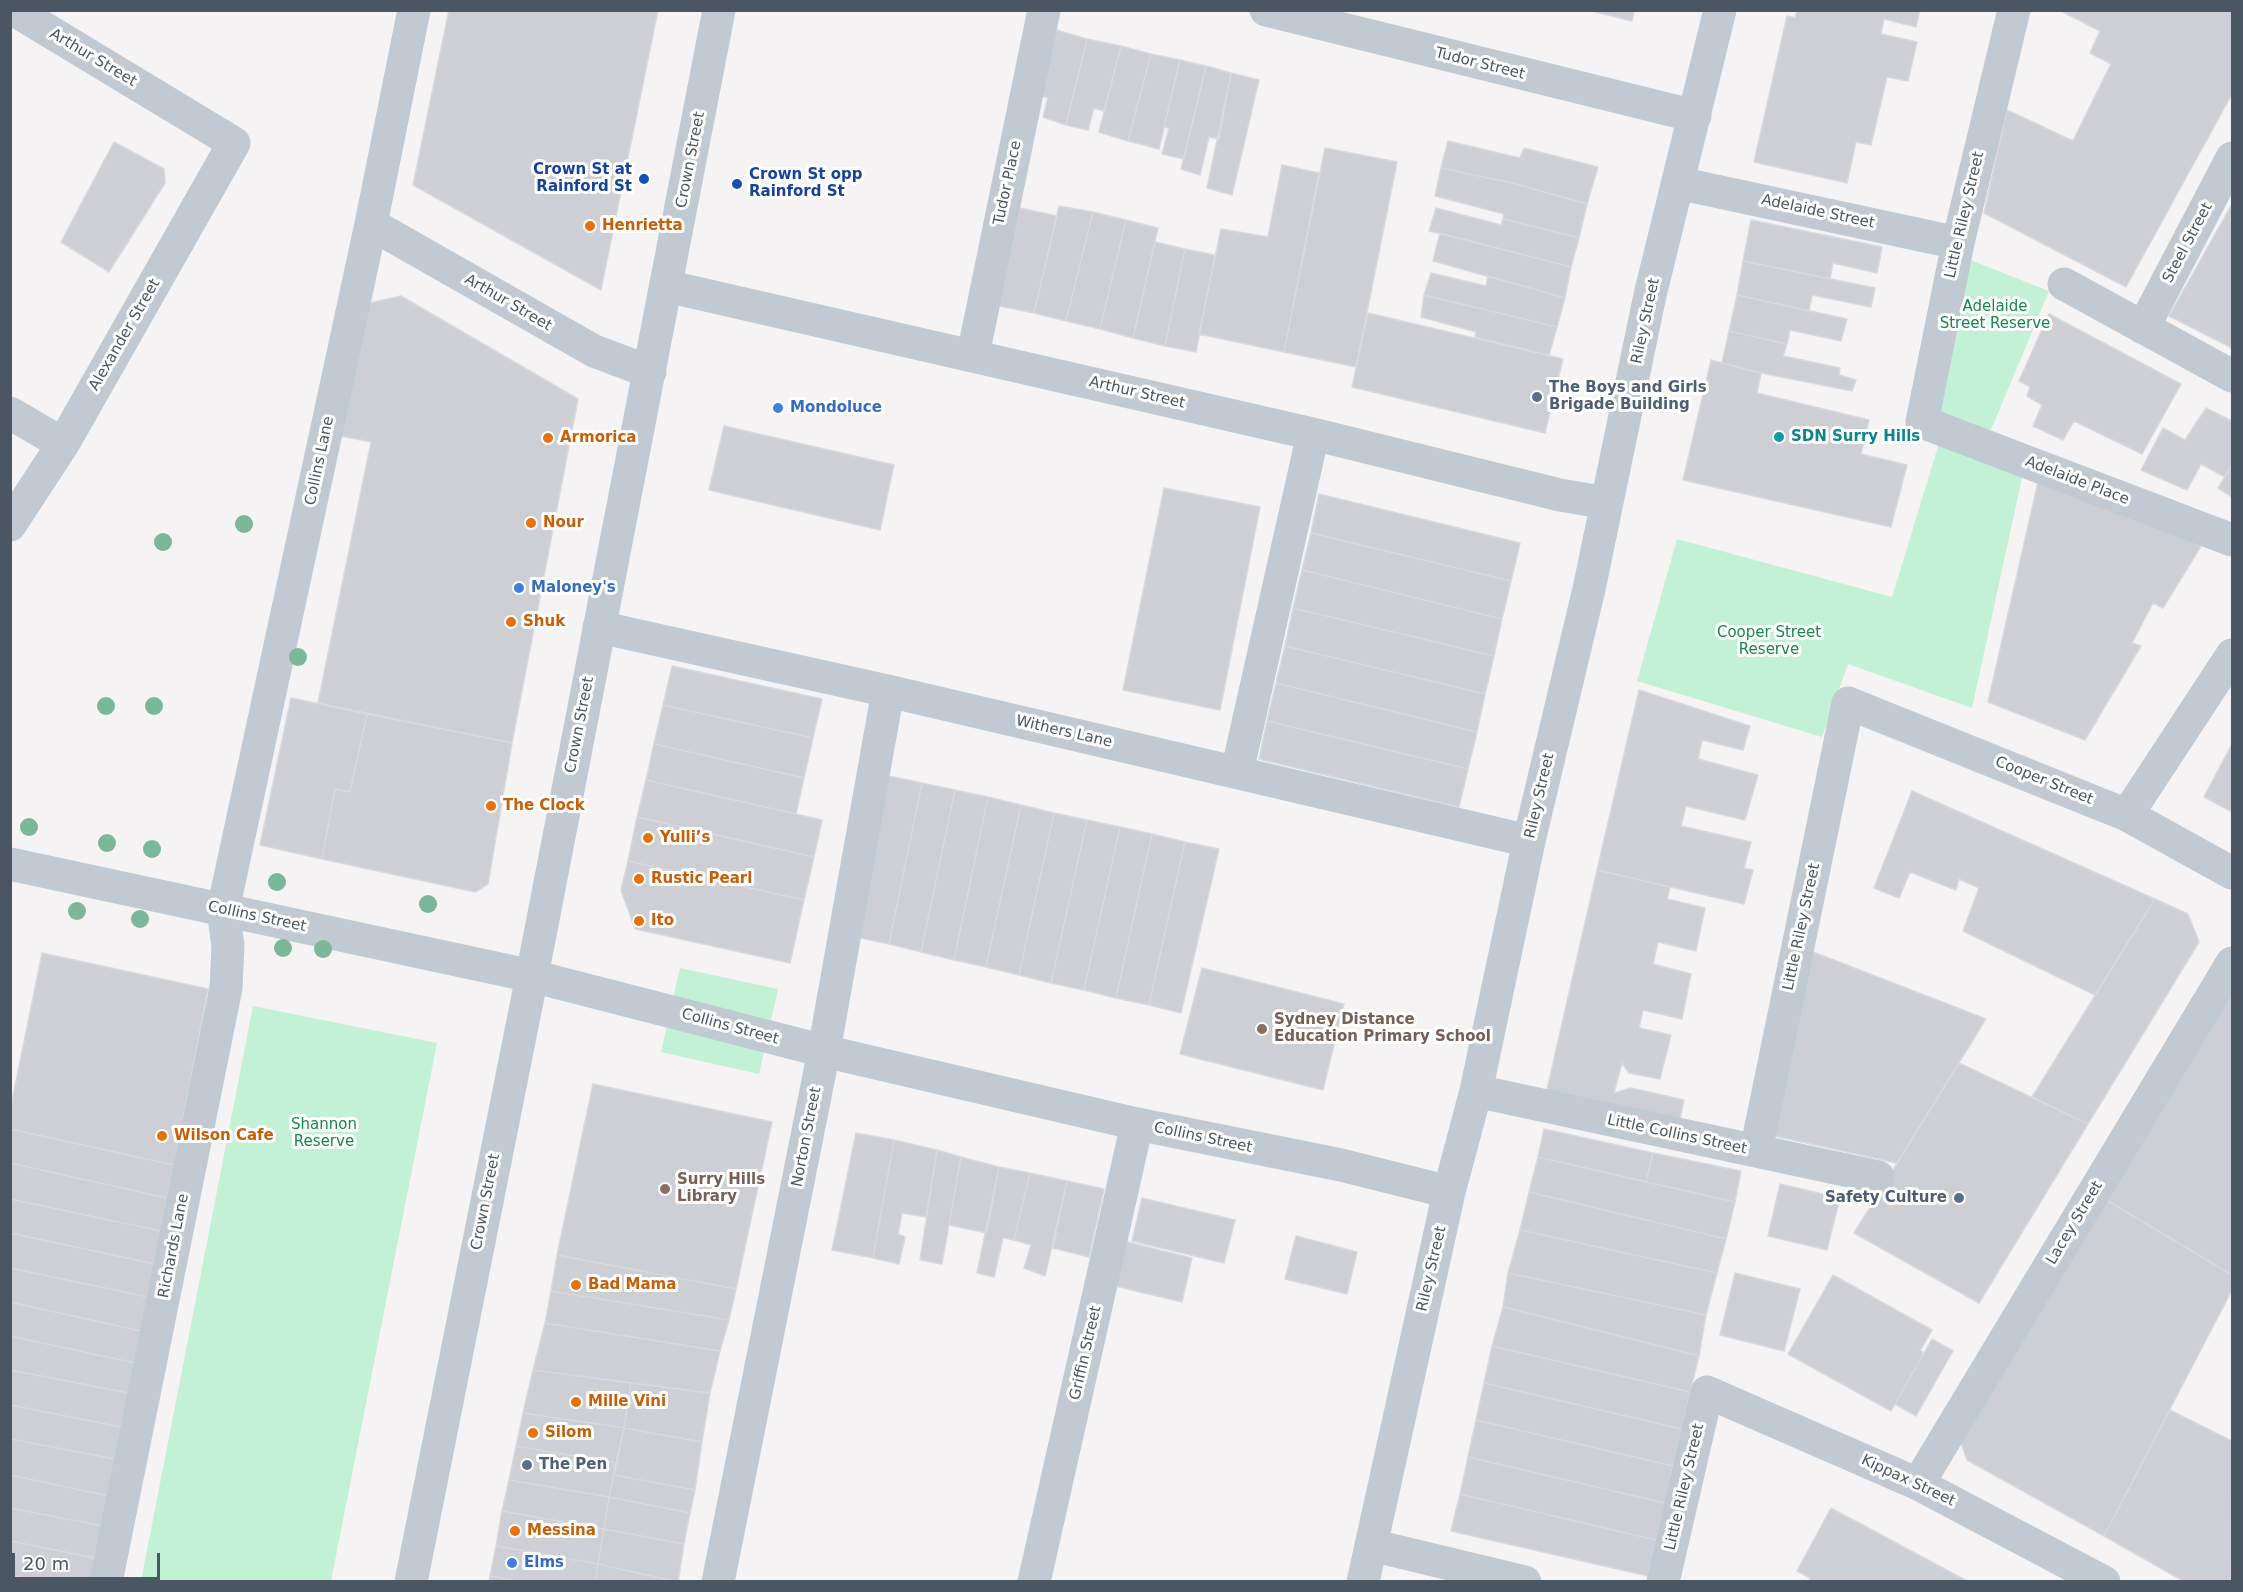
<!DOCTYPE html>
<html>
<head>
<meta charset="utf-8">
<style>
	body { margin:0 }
	#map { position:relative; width:2243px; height:1592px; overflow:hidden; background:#f5f3f3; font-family:"DejaVu Sans",sans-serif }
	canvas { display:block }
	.frame { position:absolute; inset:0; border:12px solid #4a5661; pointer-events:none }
	.scale { position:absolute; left:12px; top:1553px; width:148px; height:27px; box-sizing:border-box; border:3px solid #4a5661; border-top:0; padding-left:8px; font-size:18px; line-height:21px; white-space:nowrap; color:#4a5661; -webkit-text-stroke:4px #fff; paint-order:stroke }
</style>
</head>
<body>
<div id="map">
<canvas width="2243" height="1592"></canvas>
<div class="frame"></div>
<div class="scale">20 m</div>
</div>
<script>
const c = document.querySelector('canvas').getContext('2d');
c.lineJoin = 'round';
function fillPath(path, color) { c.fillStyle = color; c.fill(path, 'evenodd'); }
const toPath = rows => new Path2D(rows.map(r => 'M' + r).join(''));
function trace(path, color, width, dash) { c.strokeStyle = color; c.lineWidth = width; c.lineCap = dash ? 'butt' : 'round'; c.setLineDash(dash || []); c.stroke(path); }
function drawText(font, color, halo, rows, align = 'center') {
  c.font = font + ' "DejaVu Sans",sans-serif'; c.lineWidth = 6; c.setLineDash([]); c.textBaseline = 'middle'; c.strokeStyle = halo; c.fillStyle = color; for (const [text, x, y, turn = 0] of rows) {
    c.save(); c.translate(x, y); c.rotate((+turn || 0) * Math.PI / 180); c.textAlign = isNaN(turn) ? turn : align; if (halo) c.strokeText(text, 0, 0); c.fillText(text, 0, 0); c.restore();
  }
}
fillPath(toPath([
	[1965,258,2049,291,1988,437,1932,417],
	[1940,440,2023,473,1972,708,1848,664,1822,737,1637,681,1677,539,1892,597],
	[680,968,778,989,759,1074,661,1052],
	[253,1006,437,1043,331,1581,141,1581]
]), '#c3f1d5');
const building = toPath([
	[449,10,658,10,601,290,413,185,449,10],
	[1588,10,1634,10,1632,21,1588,10],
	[1797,10,1920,10,1916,27,1884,19,1881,34,1917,42,1908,81,1887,77,1871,145,1856,142,1847,183,1754,162,1787,16,1795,18,1797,10],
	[2059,10,2232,10,2232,94,2126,287,1984,213,2007,110,2073,141,2111,64,2090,53,2100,31,2059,10],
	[1053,29,1087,39,1066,125,1043,117,1048,98,1038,94,1053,29],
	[1087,39,1121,46,1104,111,1094,108,1088,130,1066,125,1087,39],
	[1121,46,1151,54,1128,141,1099,132,1121,46],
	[1151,54,1180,60,1159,149,1128,141,1151,54],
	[1180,60,1206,66,1184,159,1162,154,1169,128,1164,127,1180,60],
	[1206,66,1231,73,1219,139,1209,137,1200,175,1181,169,1206,66],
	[1231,73,1259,80,1232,195,1207,188,1231,73],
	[1448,141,1520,158,1524,148,1598,167,1587,204,1512,183,1441,168,1448,141],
	[114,142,164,169,165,183,109,272,61,242,114,142],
	[1325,148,1397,162,1356,367,1284,352,1325,148],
	[1282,165,1319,173,1284,352,1199,334,1221,229,1268,237,1282,165],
	[1441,168,1512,183,1587,204,1579,238,1503,219,1504,214,1435,196,1441,168],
	[2232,204,2232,348,2169,316,2232,204],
	[1059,206,1093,212,1066,321,1034,313,1059,206],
	[1020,208,1057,216,1034,313,999,306,1020,208],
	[1436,208,1501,225,1503,219,1579,238,1571,267,1429,231,1436,208],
	[1093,212,1126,220,1100,329,1066,321,1093,212],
	[1126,220,1158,228,1133,338,1100,329,1126,220],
	[1751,220,1882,247,1877,273,1833,263,1830,279,1743,261,1751,220],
	[1440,233,1571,267,1565,298,1433,261,1440,233],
	[1155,242,1185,249,1165,346,1133,338,1155,242],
	[1185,249,1215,255,1196,352,1165,346,1185,249],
	[1743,261,1875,288,1871,307,1812,295,1809,311,1737,295,1743,261],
	[1431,273,1486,286,1488,276,1565,298,1557,327,1424,295,1431,273],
	[1424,295,1557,327,1549,355,1475,337,1476,332,1421,317,1424,295],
	[1737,295,1847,319,1841,341,1790,330,1787,344,1729,331,1737,295],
	[401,296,578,399,512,743,318,703,371,442,341,436,370,303,401,296],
	[1368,313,1563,359,1545,433,1352,387,1368,313],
	[2049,314,2181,384,2142,454,2074,421,2063,440,2033,426,2042,405,2027,396,2030,387,2019,381,2049,314],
	[1729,331,1787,344,1783,356,1840,368,1839,375,1856,380,1852,391,1761,373,1722,363,1729,331],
	[1711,360,1761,373,1757,393,1869,420,1861,454,1907,465,1891,527,1683,480,1711,360],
	[2206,408,2232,421,2232,465,2225,477,2201,464,2187,490,2141,470,2163,428,2185,440,2206,408],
	[724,426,894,465,880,530,709,490,724,426],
	[2232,465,2232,497,2218,488,2232,465],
	[2038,482,2203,543,2163,608,2153,603,2132,643,2141,646,2085,740,1988,702,2038,482],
	[1164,488,1260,507,1220,710,1123,690,1164,488],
	[1319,494,1520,543,1511,581,1311,533,1319,494],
	[1311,533,1511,581,1502,619,1302,570,1311,533],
	[1302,570,1502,619,1494,656,1293,608,1302,570],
	[1293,608,1494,656,1485,694,1285,646,1293,608],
	[1285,646,1485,694,1477,732,1276,683,1285,646],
	[672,666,822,699,813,738,663,705,672,666],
	[1276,683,1477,732,1468,769,1267,721,1276,683],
	[1639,690,1750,726,1743,750,1702,740,1698,759,1758,775,1745,820,1686,806,1681,826,1751,842,1744,868,1753,870,1744,904,1597,870,1639,690],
	[291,698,367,714,350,792,335,789,322,859,260,845,291,698],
	[663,705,813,738,804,778,654,744,663,705],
	[367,714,512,743,488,884,482,888,475,892,322,859,335,789,350,792,367,714],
	[1267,721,1468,769,1459,807,1259,759,1267,721],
	[654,744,804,778,796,814,646,780,654,744],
	[2232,744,2232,812,2204,797,2232,744],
	[889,776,922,783,889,944,856,937,889,776],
	[646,780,822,820,814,857,637,817,646,780],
	[922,783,955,790,921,952,889,944,922,783],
	[955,790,988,797,954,960,921,952,955,790],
	[1912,791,2155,899,2095,995,1963,931,1979,888,1959,879,1956,890,1910,872,1899,898,1874,888,1912,791],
	[988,797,1021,805,986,967,954,960,988,797],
	[1021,805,1054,813,1019,975,986,967,1021,805],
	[1054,813,1087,820,1051,983,1019,975,1054,813],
	[637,817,814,857,804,900,628,861,637,817],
	[1087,820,1120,827,1084,990,1051,983,1087,820],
	[1120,827,1152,834,1116,998,1084,990,1120,827],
	[1152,834,1185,842,1149,1005,1116,998,1152,834],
	[1185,842,1219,849,1181,1013,1149,1005,1185,842],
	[628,861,804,900,790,963,635,929,621,890,628,861],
	[1597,870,1670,887,1667,899,1705,908,1696,951,1658,942,1653,964,1691,974,1682,1019,1643,1010,1639,1028,1671,1035,1660,1079,1629,1073,1622,1063,1614,1093,1631,1088,1684,1100,1679,1124,1546,1094,1597,870],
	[2155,899,2188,914,2199,942,2088,1124,2032,1097,2155,899],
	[1808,950,1986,1019,1897,1163,1766,1134,1808,950],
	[42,953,208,989,174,1165,10,1129,10,1111,42,953],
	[1202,968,1344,1004,1323,1090,1180,1054,1202,968],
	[2232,983,2232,1275,2103,1198,2232,983],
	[1959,1063,2088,1124,1979,1303,1854,1233,1959,1063],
	[593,1084,772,1122,736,1289,557,1255,593,1084],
	[10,1129,174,1165,167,1198,10,1163,10,1129],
	[1544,1129,1653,1153,1646,1182,1538,1157,1544,1129],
	[856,1133,894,1140,873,1258,832,1250,856,1133],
	[894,1140,937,1150,926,1217,902,1213,898,1234,905,1237,899,1264,873,1258,894,1140],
	[937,1150,961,1157,942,1264,920,1260,937,1150],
	[1653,1153,1741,1171,1735,1202,1646,1182,1653,1153],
	[961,1157,999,1167,987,1233,949,1225,961,1157],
	[1538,1157,1735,1202,1726,1239,1529,1192,1538,1157],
	[10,1163,167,1198,161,1231,10,1199,10,1163],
	[999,1167,1030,1173,1014,1240,1003,1238,994,1277,977,1273,999,1167],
	[1030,1173,1067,1181,1045,1276,1024,1268,1031,1245,1014,1240,1030,1173],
	[1067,1181,1104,1189,1089,1257,1053,1248,1067,1181],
	[1780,1184,1840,1198,1827,1250,1768,1236,1780,1184],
	[1529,1192,1726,1239,1717,1273,1520,1230,1529,1192],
	[1142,1198,1235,1220,1224,1263,1132,1241,1142,1198],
	[2103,1198,2232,1275,2232,1290,2104,1536,1967,1460,1959,1437,2103,1198],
	[10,1199,161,1231,155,1264,10,1233,10,1199],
	[1520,1230,1717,1273,1706,1315,1508,1273,1520,1230],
	[10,1233,155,1264,148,1297,10,1268,10,1233],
	[1296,1236,1357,1252,1347,1294,1285,1279,1296,1236],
	[1127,1242,1192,1258,1182,1302,1115,1286,1127,1242],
	[557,1255,736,1289,729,1320,551,1291,557,1255],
	[10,1268,148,1297,141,1331,10,1302,10,1268],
	[1508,1273,1706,1315,1699,1356,1503,1307,1508,1273],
	[1735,1273,1800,1289,1784,1351,1720,1335,1735,1273],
	[1833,1275,1932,1330,1920,1351,1924,1353,1891,1411,1788,1354,1833,1275],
	[551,1291,729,1320,720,1351,545,1323,551,1291],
	[10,1302,141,1331,135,1363,10,1336,10,1302],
	[1503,1307,1699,1356,1690,1392,1492,1346,1503,1307],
	[545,1323,720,1351,710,1393,533,1370,545,1323],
	[10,1336,135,1363,129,1393,10,1370,10,1336],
	[1932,1339,1953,1351,1916,1416,1895,1404,1932,1339],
	[1492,1346,1690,1392,1682,1429,1484,1383,1492,1346],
	[10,1370,129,1393,121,1427,10,1405,10,1370],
	[533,1370,631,1383,624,1428,523,1413,533,1370],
	[631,1383,710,1393,702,1442,624,1428,631,1383],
	[1484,1383,1682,1429,1673,1466,1476,1420,1484,1383],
	[10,1405,121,1427,115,1459,10,1439,10,1405],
	[2170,1410,2232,1441,2231,1582,2185,1582,2104,1536,2170,1410],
	[523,1413,624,1428,616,1463,516,1446,523,1413],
	[1476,1420,1673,1466,1665,1503,1468,1457,1476,1420],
	[624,1428,702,1442,695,1490,614,1475,624,1428],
	[10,1439,115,1459,109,1496,10,1475,10,1439],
	[516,1446,616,1463,609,1497,509,1480,516,1446],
	[1468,1457,1665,1503,1656,1540,1460,1494,1468,1457],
	[10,1475,109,1496,103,1526,10,1508,10,1475],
	[614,1475,695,1490,690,1513,609,1497,614,1475],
	[509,1480,609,1497,604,1529,502,1511,509,1480],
	[1460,1494,1656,1540,1648,1576,1451,1531,1460,1494],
	[609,1497,690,1513,684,1544,604,1529,609,1497],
	[10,1508,103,1526,95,1558,10,1541,10,1508],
	[1831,1508,1969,1582,1808,1582,1810,1578,1797,1571,1831,1508],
	[502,1511,604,1529,598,1564,496,1546,502,1511],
	[604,1529,684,1544,678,1582,598,1564,604,1529],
	[10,1541,95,1558,91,1582,44,1582,10,1575,10,1541],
	[496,1546,598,1564,595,1582,525,1582,490,1576,496,1546],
	[598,1564,677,1582,595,1582,598,1564],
	[10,1575,44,1582,10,1582,10,1575],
	[490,1576,525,1582,489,1582,490,1576]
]);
fillPath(building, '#cdcfd5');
trace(building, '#d7d9de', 1.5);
trace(toPath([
	[1266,10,1695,116],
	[2014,10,1958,243,1922,422,2232,540],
	[1678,183,1958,243],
	[371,224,594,351,650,372],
	[2064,284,2232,376],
	[666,286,1313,434,1560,495,1607,503],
	[2143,328,2232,158],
	[973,355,1044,10],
	[10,413,63,444],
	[10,525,63,444,234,143,14,10],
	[599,627,888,691,1529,841],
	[1237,772,1313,434],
	[2127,815,2232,655],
	[10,864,532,976,824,1051,1137,1124,1341,1165,1449,1192],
	[1476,1091,1878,1177],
	[1756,1151,1848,703,2127,815,2232,873],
	[1918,1484,2232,963],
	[1371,1545,1525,1582],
	[106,1582,226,988,228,946,223,910,371,224,414,10],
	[411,1582,532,976,719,10],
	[718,1582,824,1051,888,691],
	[1034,1582,1137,1124],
	[1363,1582,1449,1192,1476,1091,1529,841,1589,589,1650,295,1720,10],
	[1663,1582,1707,1392,1918,1484,2104,1582]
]), '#c1cad2', 33);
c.fillStyle = '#7bb799';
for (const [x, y] of [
	[244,524],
	[163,542],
	[298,657],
	[106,706],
	[154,706],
	[29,827],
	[107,843],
	[152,849],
	[277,882],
	[428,904],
	[77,911],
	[140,919],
	[283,948],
	[323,949]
]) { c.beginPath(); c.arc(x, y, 9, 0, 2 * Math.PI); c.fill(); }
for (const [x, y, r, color] of [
	[644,179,6,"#1a4fb4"],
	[737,184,6,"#1a4fb4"],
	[590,226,6,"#e8710a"],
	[1537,397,6,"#5c6f8a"],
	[778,408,6,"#3f7fe0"],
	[1779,437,6,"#0f9aa8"],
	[548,438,6,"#e8710a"],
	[531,523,6,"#e8710a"],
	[519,588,6,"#3f7fe0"],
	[511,622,6,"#e8710a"],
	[491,806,6,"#e8710a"],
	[648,838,6,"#e8710a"],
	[639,879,6,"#e8710a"],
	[639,921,6,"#e8710a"],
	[1262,1029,6,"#8d6e63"],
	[162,1136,6,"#e8710a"],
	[665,1189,6,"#8d6e63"],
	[1959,1198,6,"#5c6f8a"],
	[576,1285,6,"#e8710a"],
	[576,1402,6,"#e8710a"],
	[533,1433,6,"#e8710a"],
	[527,1465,6,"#5c6f8a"],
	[515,1531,6,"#e8710a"],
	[512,1563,6,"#3f7fe0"]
]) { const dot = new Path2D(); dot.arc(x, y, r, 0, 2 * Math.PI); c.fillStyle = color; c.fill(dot); trace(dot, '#fff', 2); }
drawText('15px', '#4a5661', '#fff', [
	["Arthur Street",93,58,31],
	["Tudor Street",1480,64,14],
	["Crown Street",691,160,-79],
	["Tudor Place",1008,183,-78],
	["Adelaide Street",1818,212,12],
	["Little Riley Street",1965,215,-77],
	["Steel Street",2188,243,-62],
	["Arthur Street",508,303,30],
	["Riley Street",1646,321,-78],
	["Alexander Street",125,335,-60],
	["Arthur Street",1137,393,13],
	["Collins Lane",320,461,-78],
	["Adelaide Place",2077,481,21],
	["Crown Street",580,725,-79],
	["Withers Lane",1064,732,13],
	["Cooper Street",2044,781,22],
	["Riley Street",1540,796,-77],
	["Collins Street",257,917,12],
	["Little Riley Street",1802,927,-78],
	["Collins Street",730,1027,15],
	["Little Collins Street",1677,1135,12],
	["Norton Street",807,1137,-79],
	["Collins Street",1203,1138,12],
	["Crown Street",486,1202,-79],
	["Lacey Street",2075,1223,-59],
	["Richards Lane",174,1246,-79],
	["Riley Street",1432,1269,-77],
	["Griffin Street",1086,1353,-77],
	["Kippax Street",1908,1481,25],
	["Little Riley Street",1685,1487,-77]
]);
drawText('bold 15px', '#164399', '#fff', [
	["Crown St at",632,170],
	["Rainford St",632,187],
	["Crown St opp",749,175,"left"],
	["Rainford St",749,192,"left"]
], 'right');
drawText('bold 15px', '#c56008', '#fff', [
	["Henrietta",602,226],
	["Armorica",560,438],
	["Nour",543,523],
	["Shuk",523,622],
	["The Clock",503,806],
	["Yulli’s",660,838],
	["Rustic Pearl",651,879],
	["Ito",651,921],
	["Wilson Cafe",174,1136],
	["Bad Mama",588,1285],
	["Mille Vini",588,1402],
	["Silom",545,1433],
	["Messina",527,1531]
], 'left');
drawText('15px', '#17864f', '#fff', [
	["Adelaide",1995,307],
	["Street Reserve",1995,324],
	["Cooper Street",1769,633],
	["Reserve",1769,650],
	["Shannon",324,1125],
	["Reserve",324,1142]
]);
drawText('bold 15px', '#4e5e75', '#fff', [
	["The Boys and Girls",1549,388],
	["Brigade Building",1549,405],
	["Safety Culture",1947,1198,"right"],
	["The Pen",539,1465]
], 'left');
drawText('bold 15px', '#366cbe', '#fff', [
	["Mondoluce",790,408],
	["Maloney's",531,588],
	["Elms",524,1563]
], 'left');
drawText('bold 15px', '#0d838f', '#fff', [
	["SDN Surry Hills",1791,437]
], 'left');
drawText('bold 15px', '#785e54', '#fff', [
	["Sydney Distance",1274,1020],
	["Education Primary School",1274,1037],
	["Surry Hills",677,1180],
	["Library",677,1197]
], 'left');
</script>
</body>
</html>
